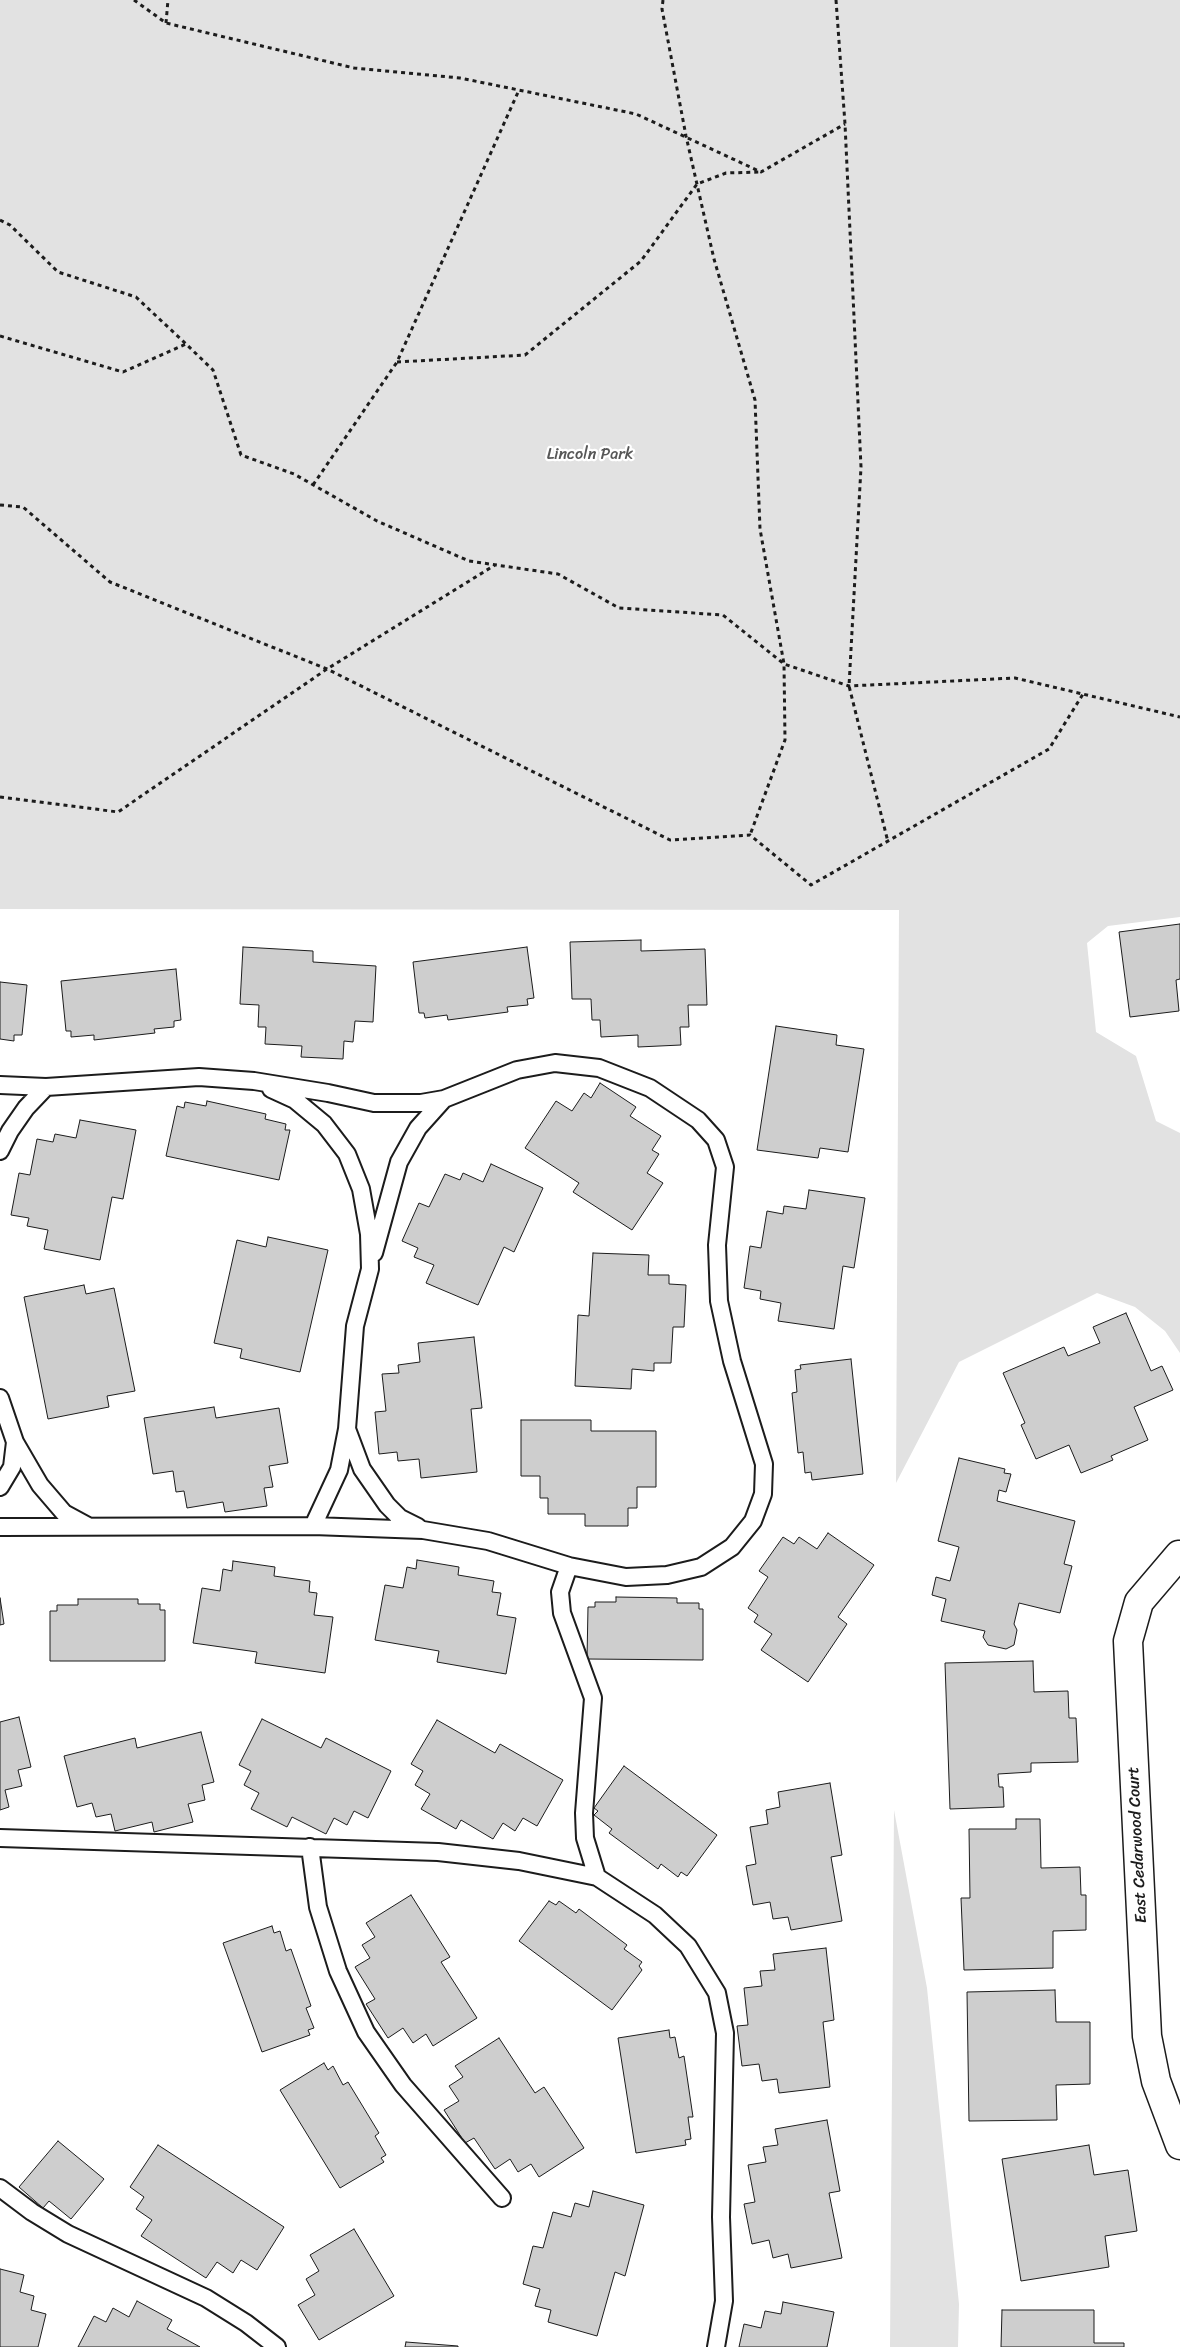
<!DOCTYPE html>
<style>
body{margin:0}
canvas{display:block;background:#fff}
</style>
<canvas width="1180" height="2347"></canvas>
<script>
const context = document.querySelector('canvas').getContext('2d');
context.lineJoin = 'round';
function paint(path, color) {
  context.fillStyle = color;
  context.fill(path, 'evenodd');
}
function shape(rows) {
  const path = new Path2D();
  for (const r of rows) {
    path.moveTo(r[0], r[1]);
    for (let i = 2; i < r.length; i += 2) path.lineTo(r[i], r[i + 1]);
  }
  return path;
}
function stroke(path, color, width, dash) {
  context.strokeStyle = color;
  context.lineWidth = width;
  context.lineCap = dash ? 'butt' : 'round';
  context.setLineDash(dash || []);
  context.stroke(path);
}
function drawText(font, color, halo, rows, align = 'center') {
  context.font = font + ' Sriracha,sans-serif';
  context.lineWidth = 4.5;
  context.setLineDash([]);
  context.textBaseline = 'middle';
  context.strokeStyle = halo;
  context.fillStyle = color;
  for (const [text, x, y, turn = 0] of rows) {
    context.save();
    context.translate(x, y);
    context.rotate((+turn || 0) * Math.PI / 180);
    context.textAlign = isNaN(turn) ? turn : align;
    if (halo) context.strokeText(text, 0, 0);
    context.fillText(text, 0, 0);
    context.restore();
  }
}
const green = shape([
 [0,0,1180,0,1180,917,1108,926,1087,943,1096,1032,1136,1056,1156,1121,1180,1133,1180,1353,1165,1331,1135,1307,1097,1293,959,1362,896,1483,899,910,0,909],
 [894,1810,927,1988,959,2304,958,2347,890,2347]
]);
const building = shape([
 [1180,924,1180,979,1176,980,1179,1011,1130,1017,1119,932,1180,924],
 [641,940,641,951,705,949,707,1005,688,1005,689,1027,680,1027,681,1045,638,1047,638,1035,601,1037,600,1020,592,1020,591,999,572,999,570,942,641,940],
 [243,947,313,951,313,962,376,966,373,1022,355,1021,353,1042,344,1041,343,1059,301,1057,302,1046,265,1044,266,1027,258,1027,259,1005,240,1004,243,947],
 [527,947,534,998,527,999,528,1005,507,1007,508,1012,448,1020,447,1015,425,1018,424,1013,419,1013,413,962,527,947],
 [176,969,181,1020,174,1021,174,1027,154,1029,155,1033,94,1040,94,1035,71,1037,71,1031,66,1031,61,981,176,969],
 [0,982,27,985,22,1035,14,1035,14,1041,0,1039,0,982],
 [776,1026,837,1035,836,1045,864,1049,848,1152,820,1148,818,1158,757,1150,776,1026],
 [600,1083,636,1107,630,1116,661,1136,652,1150,659,1154,647,1173,663,1183,632,1230,573,1192,579,1183,525,1148,556,1101,572,1111,584,1093,591,1098,600,1083],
 [207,1101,266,1114,265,1119,286,1124,285,1130,290,1130,279,1180,166,1156,177,1106,184,1108,185,1102,206,1106,207,1101],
 [80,1120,136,1130,123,1199,112,1197,100,1260,44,1249,48,1230,27,1226,29,1218,11,1215,19,1173,30,1175,37,1139,53,1142,55,1134,76,1138,80,1120],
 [491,1164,543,1188,514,1252,504,1247,478,1305,426,1283,434,1265,414,1257,418,1248,402,1241,419,1203,429,1207,445,1174,460,1180,463,1173,483,1182,491,1164],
 [809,1190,865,1198,854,1268,843,1266,834,1329,778,1321,781,1303,760,1299,761,1291,744,1288,750,1246,761,1248,767,1211,783,1214,784,1206,806,1209,809,1190],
 [268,1237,328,1250,300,1372,240,1358,242,1349,214,1343,237,1240,266,1247,268,1237],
 [593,1253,649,1255,648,1275,669,1275,669,1284,686,1285,684,1327,673,1327,671,1363,654,1363,654,1371,632,1369,631,1389,575,1386,578,1315,589,1316,593,1253],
 [84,1285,86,1294,114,1288,135,1391,107,1396,109,1407,48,1419,24,1297,84,1285],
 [1126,1313,1151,1371,1162,1366,1173,1390,1134,1407,1148,1440,1111,1456,1113,1460,1081,1473,1069,1445,1036,1459,1021,1425,1025,1423,1003,1373,1064,1347,1068,1356,1100,1343,1093,1327,1126,1313],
 [474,1337,482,1408,471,1409,477,1472,421,1478,419,1459,398,1461,397,1452,379,1454,375,1412,386,1411,382,1374,399,1373,398,1365,420,1362,418,1343,474,1337],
 [851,1359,863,1474,812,1480,811,1472,805,1473,803,1452,798,1453,792,1393,797,1392,795,1370,801,1369,800,1365,851,1359],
 [214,1407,216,1418,279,1408,288,1463,269,1466,273,1487,264,1488,267,1506,225,1512,223,1502,187,1508,184,1491,176,1492,173,1471,153,1474,144,1418,214,1407],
 [521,1420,591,1420,591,1431,656,1431,656,1487,637,1487,637,1508,628,1508,628,1526,585,1526,585,1514,548,1514,548,1498,540,1498,540,1476,521,1476,521,1420],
 [959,1458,1005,1469,1004,1473,1011,1474,1006,1492,999,1490,997,1501,1075,1521,1064,1564,1072,1566,1060,1613,1019,1603,1014,1624,1017,1630,1014,1645,1006,1649,988,1645,983,1637,985,1631,941,1621,946,1599,932,1595,936,1577,950,1581,959,1547,938,1541,959,1458],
 [828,1533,874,1565,838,1617,847,1624,808,1682,761,1650,772,1634,754,1622,758,1615,748,1608,768,1577,759,1571,783,1537,794,1544,799,1537,817,1549,828,1533],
 [417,1560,459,1567,458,1575,494,1581,492,1592,501,1593,497,1615,516,1618,506,1674,437,1662,439,1651,375,1640,385,1585,403,1588,407,1567,416,1569,417,1560],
 [233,1561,275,1567,274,1576,310,1581,309,1592,317,1593,314,1615,333,1617,325,1673,255,1663,257,1652,193,1643,202,1588,220,1591,223,1569,232,1571,233,1561],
 [616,1597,677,1598,677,1603,699,1603,699,1609,703,1609,703,1660,587,1659,588,1607,595,1607,595,1602,616,1602,616,1597],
 [0,1598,4,1624,0,1625,0,1598],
 [78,1599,138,1599,138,1604,160,1604,160,1610,165,1610,165,1661,50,1661,50,1611,57,1611,57,1605,78,1605,78,1599],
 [1033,1661,1034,1692,1068,1691,1069,1718,1076,1718,1078,1762,1031,1763,1031,1772,998,1774,999,1787,1003,1787,1004,1807,950,1809,945,1663,1033,1661],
 [19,1717,31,1767,18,1770,22,1786,5,1790,9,1807,0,1810,0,1722,19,1717],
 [262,1719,321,1748,326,1738,391,1771,368,1818,354,1811,347,1825,334,1818,326,1834,292,1817,287,1827,251,1809,259,1793,244,1785,251,1771,239,1765,262,1719],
 [437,1720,495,1753,500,1744,563,1780,537,1826,523,1818,515,1831,503,1823,493,1839,461,1820,456,1829,421,1809,430,1794,415,1785,423,1771,411,1764,437,1720],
 [201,1732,214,1782,202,1785,205,1800,188,1804,193,1822,154,1832,152,1822,115,1831,111,1814,96,1817,92,1803,77,1807,64,1756,135,1738,137,1748,201,1732],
 [624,1766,717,1835,687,1876,681,1872,678,1877,661,1864,658,1869,609,1833,612,1829,594,1815,598,1811,594,1808,624,1766],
 [830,1783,842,1855,831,1857,842,1921,791,1930,788,1917,773,1919,770,1902,753,1905,746,1866,756,1864,750,1827,768,1824,766,1810,780,1807,778,1792,830,1783],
 [1016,1819,1040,1819,1041,1868,1080,1867,1081,1895,1086,1895,1086,1930,1053,1931,1053,1968,964,1970,961,1898,970,1898,969,1829,1016,1829,1016,1819],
 [411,1895,450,1957,441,1962,477,2018,433,2046,426,2034,413,2043,403,2028,388,2038,366,2004,375,1999,355,1967,370,1958,362,1945,375,1937,366,1923,411,1895],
 [549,1901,556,1905,559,1901,576,1913,579,1909,627,1945,624,1949,642,1962,639,1966,642,1970,612,2010,519,1941,549,1901],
 [272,1926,274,1933,280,1931,286,1951,291,1949,311,2006,306,2008,314,2028,308,2030,310,2035,262,2052,223,1943,272,1926],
 [826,1948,834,2020,823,2022,830,2087,779,2093,777,2079,762,2081,759,2064,742,2066,737,2026,748,2025,744,1988,762,1986,760,1971,775,1970,773,1954,826,1948],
 [1055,1990,1056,2022,1090,2022,1090,2084,1056,2085,1057,2120,969,2121,967,1992,1055,1990],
 [669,2030,670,2038,675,2037,679,2058,684,2056,693,2117,688,2117,691,2139,685,2140,686,2145,636,2153,618,2038,669,2030],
 [499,2038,535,2093,544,2087,584,2148,539,2177,531,2164,518,2172,510,2159,495,2169,474,2138,465,2143,444,2110,459,2101,449,2086,463,2077,455,2066,499,2038],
 [324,2063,328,2070,333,2066,343,2085,348,2082,379,2133,375,2136,386,2155,381,2158,384,2162,340,2188,280,2090,324,2063],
 [827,2120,840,2191,829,2193,842,2258,791,2268,788,2254,773,2258,769,2240,752,2244,744,2204,755,2202,748,2165,766,2162,763,2147,778,2145,775,2129,827,2120],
 [58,2141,104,2179,71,2219,49,2201,43,2208,19,2187,58,2141],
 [158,2145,284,2227,257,2270,241,2260,233,2273,217,2262,206,2278,141,2236,152,2220,136,2209,144,2197,130,2187,158,2145],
 [1089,2145,1094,2175,1128,2170,1137,2231,1105,2236,1109,2267,1021,2281,1002,2159,1089,2145],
 [593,2191,644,2205,625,2276,615,2272,597,2336,548,2322,551,2310,535,2306,540,2289,523,2284,533,2246,543,2248,553,2212,571,2217,575,2203,589,2207,593,2191],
 [354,2229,394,2296,319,2340,298,2305,315,2295,306,2279,319,2271,310,2255,354,2229],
 [0,2269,24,2275,20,2292,34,2296,31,2310,46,2314,38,2347,0,2347,0,2269],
 [137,2301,172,2320,167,2329,200,2347,78,2347,94,2316,106,2322,113,2308,129,2317,137,2301],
 [783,2302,834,2312,827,2347,739,2347,744,2324,761,2328,765,2311,781,2314,783,2302],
 [1002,2310,1094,2310,1094,2343,1124,2343,1124,2347,1001,2347,1002,2310],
 [406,2342,458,2346,458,2347,405,2347,406,2342]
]);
const path = shape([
 [134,0,166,23,354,68,460,78,636,114,761,172,845,124],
 [663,0,662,9,686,136,714,259,755,400,760,529,784,664,785,740,750,835],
 [836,0,845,124,861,467,849,686,888,842],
 [166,23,168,0],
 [0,220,10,225,58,272,136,297,186,344,213,370,241,455,294,474,377,521,469,561,558,574,619,608,723,615,784,664,849,686,1015,678,1180,717],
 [0,336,123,372,186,344],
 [397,362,525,355,641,261,697,184,726,173,759,172],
 [313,485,397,362,519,90],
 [0,505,23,507,110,582,327,669,670,840,750,835,811,885,1049,749,1083,694],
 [0,797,118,812,327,669,495,565]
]);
const lane = shape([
 [0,1085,46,1087,199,1077,254,1081,328,1093,374,1103,421,1103,444,1099,517,1070,555,1063,599,1068,650,1088,698,1120,716,1140,725,1167,717,1245,719,1301,732,1361,764,1464,763,1494,753,1521,732,1547,701,1567,667,1575,626,1577,569,1566,488,1541,423,1530,313,1526,0,1527],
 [271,1089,295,1100,324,1124,347,1154,361,1189,369,1234,370,1269,355,1326,347,1429,339,1470,313,1526],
 [0,1151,10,1131,26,1108,46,1087],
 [374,1253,399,1162,418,1128,444,1099],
 [0,1398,15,1442,40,1485,64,1513,88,1526],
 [347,1429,362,1469,387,1505,400,1518,418,1527],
 [0,1487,12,1467,15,1442],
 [569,1566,560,1592,562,1613,593,1698,584,1813,585,1838,597,1877],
 [0,1838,438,1852,519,1861,597,1877,655,1915,688,1946,717,1993,725,2033,721,2217,724,2301,716,2347],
 [310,1847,318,1907,338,1971,366,2032,403,2085,502,2198],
 [0,2188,32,2212,68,2234,206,2298,246,2323,277,2347]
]);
const street = shape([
 [1179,1555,1139,1602,1128,1641,1147,2036,1156,2081,1180,2145]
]);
const parkNames = [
 ["Lincoln Park",590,455]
];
const streetNames = [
 ["East Cedarwood Court",1138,1845,-93]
];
paint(green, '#e2e2e2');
paint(building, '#cecece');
stroke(building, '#1c1c1c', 1);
stroke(lane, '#1c1c1c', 20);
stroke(street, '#1c1c1c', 31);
stroke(path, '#1c1c1c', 3, [4, 4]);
stroke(lane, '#fff', 16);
stroke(street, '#fff', 28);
drawText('16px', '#575757', '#fff', parkNames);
drawText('16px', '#1c1c1c', '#fff', streetNames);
</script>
